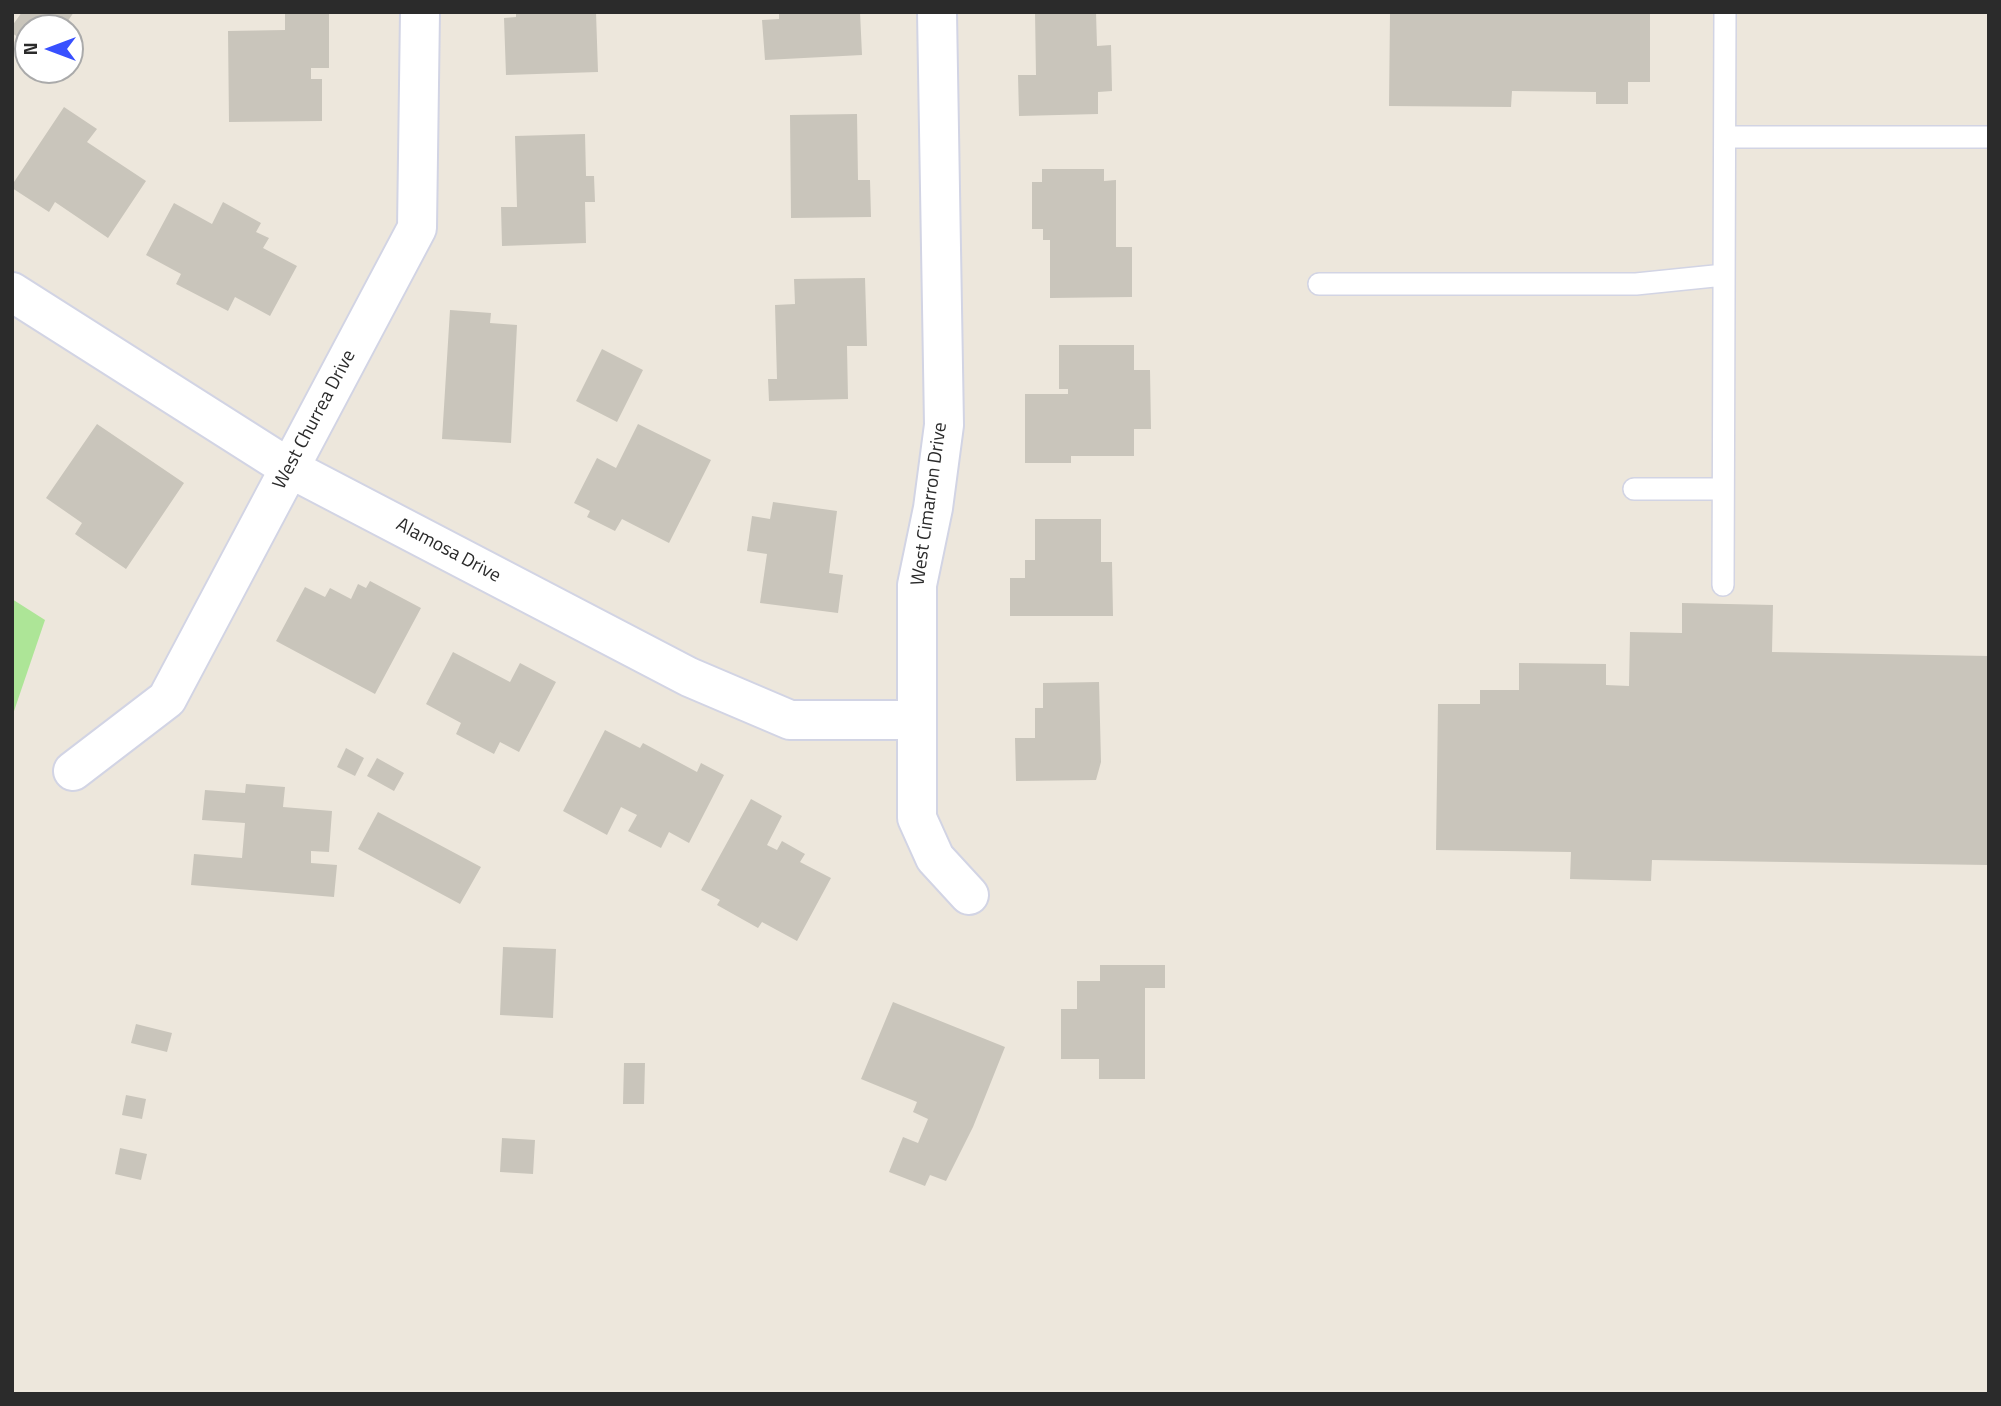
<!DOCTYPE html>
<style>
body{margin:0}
#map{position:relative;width:2001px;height:1406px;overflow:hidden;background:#ede7dc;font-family:"Titillium Web",sans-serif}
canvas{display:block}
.frame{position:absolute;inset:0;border:14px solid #2b2b2b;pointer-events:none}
.north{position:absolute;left:14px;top:14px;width:70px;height:70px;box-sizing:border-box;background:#fff;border:2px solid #aaa;border-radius:50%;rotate:270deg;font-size:19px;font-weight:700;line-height:28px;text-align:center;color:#2b2b2b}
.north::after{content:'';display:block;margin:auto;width:24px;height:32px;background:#3850ff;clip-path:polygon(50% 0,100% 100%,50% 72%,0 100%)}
</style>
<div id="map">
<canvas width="2001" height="1406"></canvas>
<div class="frame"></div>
<div class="north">N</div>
</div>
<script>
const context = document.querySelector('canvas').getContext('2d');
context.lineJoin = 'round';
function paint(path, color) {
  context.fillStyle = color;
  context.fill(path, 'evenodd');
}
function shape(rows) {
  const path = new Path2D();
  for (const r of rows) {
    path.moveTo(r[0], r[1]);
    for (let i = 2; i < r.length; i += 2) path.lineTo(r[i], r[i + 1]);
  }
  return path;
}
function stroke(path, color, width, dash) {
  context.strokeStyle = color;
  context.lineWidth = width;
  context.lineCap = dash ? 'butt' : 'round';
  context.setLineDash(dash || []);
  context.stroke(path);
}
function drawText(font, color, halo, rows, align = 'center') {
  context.font = font + ' "Titillium Web",sans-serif';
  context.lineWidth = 6;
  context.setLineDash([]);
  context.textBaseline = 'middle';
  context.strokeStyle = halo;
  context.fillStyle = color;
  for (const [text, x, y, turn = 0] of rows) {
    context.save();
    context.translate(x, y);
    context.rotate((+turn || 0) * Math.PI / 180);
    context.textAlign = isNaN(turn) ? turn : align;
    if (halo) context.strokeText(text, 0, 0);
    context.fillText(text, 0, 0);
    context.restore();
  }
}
const green = shape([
 [12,599,45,620,12,717]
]);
const building = shape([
 [22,12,74,12,63,28,28,28,28,44,12,33,12,26],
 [285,12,329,12,329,68,311,68,311,79,322,79,322,121,229,122,228,31,285,30],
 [516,12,596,12,598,72,506,75,504,18,516,17],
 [779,12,860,12,862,55,765,60,762,20,779,19],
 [1035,12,1096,12,1097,46,1111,45,1112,91,1098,92,1098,114,1019,116,1018,75,1036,75],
 [1390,12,1650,12,1650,82,1628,82,1628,104,1596,104,1596,92,1512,91,1511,107,1389,106],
 [64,107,97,129,87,142,146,181,108,238,55,202,49,212,12,188,12,185],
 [857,114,858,180,870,180,871,217,791,218,790,115],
 [585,134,586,176,594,176,595,202,585,202,586,243,502,246,501,207,517,207,515,136],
 [1042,169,1104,169,1104,181,1116,180,1116,247,1132,247,1132,297,1050,298,1050,240,1043,240,1043,229,1032,229,1032,182,1042,182],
 [223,202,261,223,256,232,269,238,263,248,297,266,270,316,235,297,228,311,176,284,181,274,146,255,174,203,212,224],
 [865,278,867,346,847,346,848,399,769,401,768,379,777,379,775,305,795,304,794,279],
 [450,310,491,313,490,323,517,325,511,443,442,439],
 [1059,345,1134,345,1134,370,1150,370,1151,429,1134,429,1134,456,1071,456,1071,463,1025,463,1025,394,1068,394,1068,389,1059,389],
 [602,349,643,370,617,422,576,401],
 [97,424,184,483,126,569,75,534,82,523,46,498],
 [638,424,711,460,669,543,622,519,615,531,587,517,590,511,574,503,597,458,616,468],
 [773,502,837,511,829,573,843,575,838,613,760,603,767,554,747,551,752,516,770,519],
 [1035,519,1101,519,1101,562,1112,562,1113,616,1010,616,1010,578,1025,578,1025,560,1035,560],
 [370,581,421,608,375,694,276,641,305,587,325,597,330,588,351,599,358,584,366,588],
 [1682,603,1773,605,1772,652,1989,656,1989,865,1652,860,1651,881,1570,879,1571,852,1436,850,1438,704,1480,704,1480,690,1519,690,1519,663,1606,664,1606,685,1629,686,1630,632,1682,633],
 [453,652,510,682,520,663,556,682,519,752,500,742,494,754,456,734,461,723,426,704],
 [1099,682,1101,762,1096,780,1016,781,1015,738,1035,738,1035,708,1043,708,1043,683],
 [605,730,640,748,643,743,697,772,701,763,724,775,689,843,669,832,661,848,628,831,637,815,621,807,607,835,563,811],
 [346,748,364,758,355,776,337,767],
 [377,758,404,773,394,791,367,776],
 [246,784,285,787,283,807,332,811,329,852,311,851,311,863,337,865,334,897,191,885,194,854,242,858,245,823,202,820,205,790,245,793],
 [751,799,782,816,767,845,777,850,782,841,805,854,800,862,831,878,797,941,762,922,758,928,717,905,720,900,701,890],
 [378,812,481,867,460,904,358,849],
 [503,947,556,949,553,1018,500,1015],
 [1100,965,1165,965,1165,988,1145,988,1145,1079,1099,1079,1099,1059,1061,1059,1061,1009,1077,1009,1077,981,1100,981],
 [893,1002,1005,1047,973,1127,946,1181,930,1175,925,1186,889,1172,903,1137,918,1143,928,1119,913,1112,917,1102,861,1079],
 [136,1024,172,1033,167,1052,131,1043],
 [624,1063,645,1063,644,1104,623,1104],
 [126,1095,146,1099,142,1119,122,1115],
 [502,1138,535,1140,533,1174,500,1172],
 [120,1148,147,1154,141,1180,115,1174]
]);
const service = shape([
 [1725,137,1989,137],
 [1319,284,1636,284,1724,275],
 [1634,489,1723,489],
 [1723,585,1725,12]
]);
const minor = shape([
 [937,12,944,425,933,508,917,585,917,818,935,858,969,895],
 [12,292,289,468,689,677,790,720,916,720],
 [73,771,167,699,417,228,420,12]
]);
const streetNames = [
 ["West Churrea Drive",315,420,-62],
 ["West Cimarron Drive",930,504,-82],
 ["Alamosa Drive",448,551,28]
];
paint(green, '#ade597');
paint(building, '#c9c5bb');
stroke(service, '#d2d4e4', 24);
stroke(minor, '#d2d4e4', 42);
stroke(service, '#fff', 21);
stroke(minor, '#fff', 38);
drawText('19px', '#2b2b2b', '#fff', streetNames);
</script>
